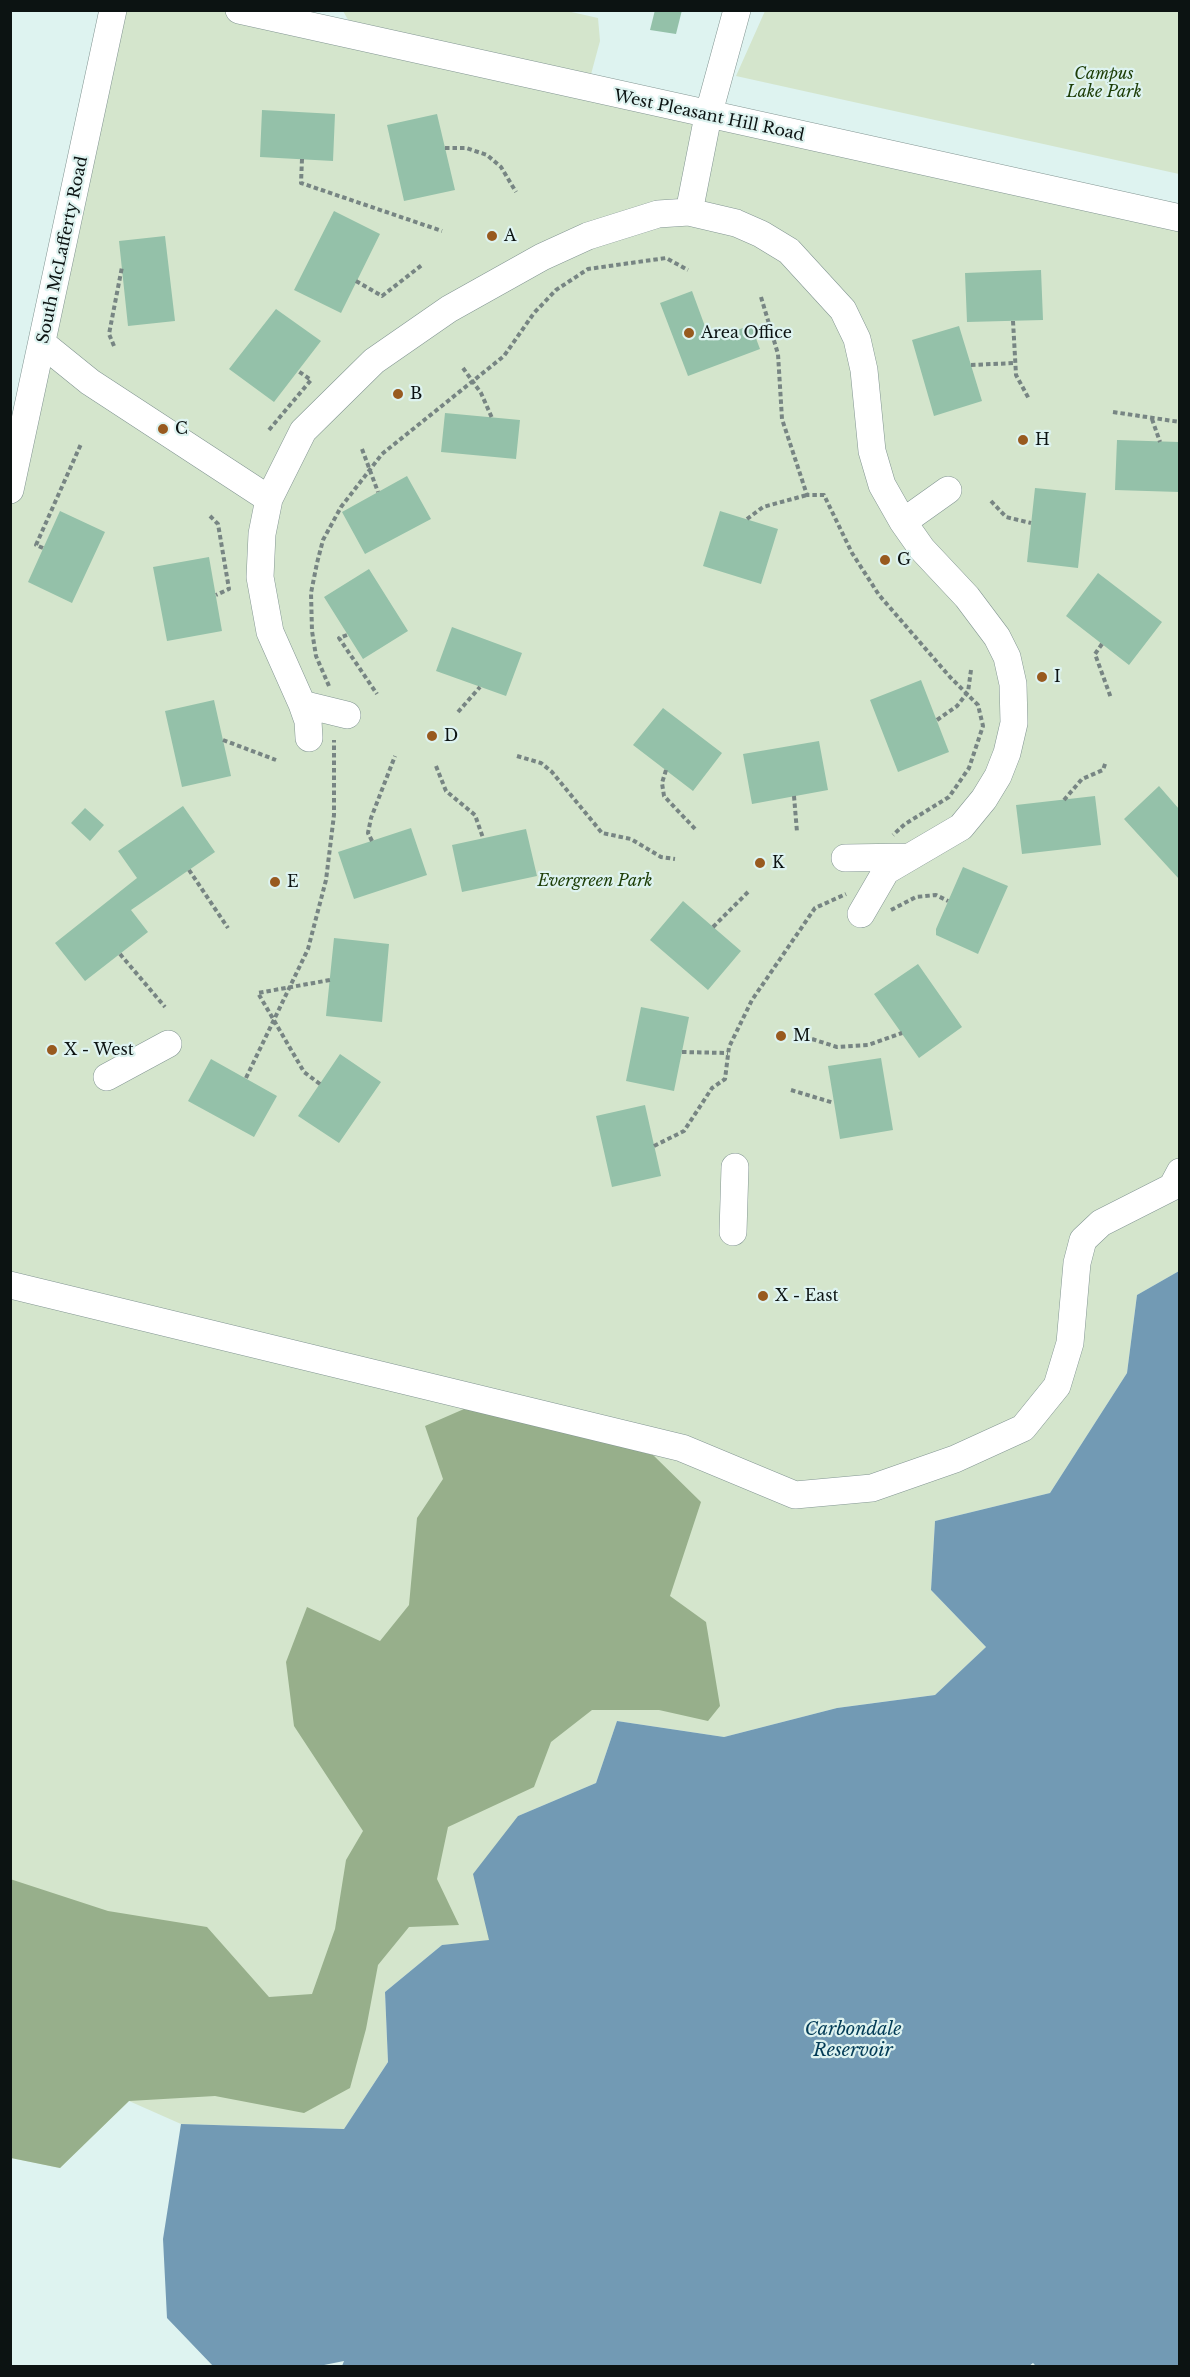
<!DOCTYPE html>
<style>
body{margin:0}
#map{position:relative;width:1190px;height:2377px;overflow:hidden;background:#def3f0;font-family:"Libre Baskerville",serif}
canvas{display:block}
.frame{position:absolute;inset:0;border:12px solid #0c1312;pointer-events:none}
</style>
<div id="map">
<canvas width="1190" height="2377"></canvas>
<div class="frame"></div>
</div>
<script>
const context = document.querySelector('canvas').getContext('2d');
context.lineJoin = 'round';
function paint(path, color) {
  context.fillStyle = color;
  context.fill(path, 'evenodd');
}
function shape(rows) {
  const path = new Path2D();
  for (const r of rows) {
    path.moveTo(r[0], r[1]);
    for (let i = 2; i < r.length; i += 2) path.lineTo(r[i], r[i + 1]);
  }
  return path;
}
function stroke(path, color, width, dash) {
  context.strokeStyle = color;
  context.lineWidth = width;
  context.lineCap = dash ? 'butt' : 'round';
  context.setLineDash(dash || []);
  context.stroke(path);
}
function drawText(font, color, halo, rows, align = 'center') {
  context.font = font + ' "Libre Baskerville",serif';
  context.lineWidth = 4.5;
  context.setLineDash([]);
  context.textBaseline = 'middle';
  context.strokeStyle = halo;
  context.fillStyle = color;
  for (const [text, x, y, turn = 0] of rows) {
    context.save();
    context.translate(x, y);
    context.rotate((+turn || 0) * Math.PI / 180);
    context.textAlign = isNaN(turn) ? turn : align;
    if (halo) context.strokeText(text, 0, 0);
    context.fillText(text, 0, 0);
    context.restore();
  }
}
const green = shape([
 [113,11,239,11,1179,224,1179,1271,1137,1295,1127,1373,1050,1493,935,1521,931,1590,986,1647,935,1695,837,1708,724,1737,617,1721,596,1783,518,1816,489,1941,442,1945,385,1992,388,2062,344,2129,181,2124,129,2101,60,2168,11,2158,10,490],
 [343,11,567,11,598,18,600,41,590,78,351,25],
 [765,11,1179,11,1179,174,736,76]
]);
const forest = shape([
 [464,1409,536,1424,653,1455,701,1502,670,1596,706,1622,720,1706,708,1721,659,1710,592,1710,551,1742,534,1787,448,1827,437,1879,459,1925,409,1927,378,1965,366,2029,350,2088,304,2113,215,2096,129,2101,60,2168,11,2158,10,1879,108,1911,207,1927,269,1997,312,1994,335,1929,346,1860,363,1831,294,1726,286,1662,307,1607,380,1641,409,1605,417,1518,443,1479,425,1426]
]);
const water = shape([
 [1179,1271,1179,2366,1036,2366,1033,2363,1029,2366,342,2366,344,2361,319,2366,213,2366,167,2318,163,2239,181,2124,344,2129,388,2062,385,1992,442,1945,489,1940,473,1874,518,1816,596,1783,617,1721,724,1737,837,1708,935,1695,986,1647,931,1590,935,1521,1050,1493,1127,1373,1137,1295]
]);
const building = shape([
 [655,10,682,10,676,34,650,30],
 [262,110,335,114,333,161,260,157],
 [437,114,455,190,404,201,387,125],
 [334,211,380,234,341,313,294,290],
 [165,236,175,321,128,326,119,241],
 [1041,270,1043,320,967,322,965,273],
 [692,291,710,340,751,325,760,349,688,376,660,303],
 [276,309,321,341,274,402,229,369],
 [959,326,982,401,934,416,912,340],
 [445,413,520,420,516,459,441,452],
 [1117,440,1179,442,1179,492,1115,490],
 [407,476,431,519,365,554,342,512],
 [1035,488,1086,493,1078,568,1027,562],
 [60,511,105,532,72,603,28,582],
 [720,511,778,529,761,584,703,566],
 [209,557,222,631,167,641,153,567],
 [369,569,408,631,363,659,324,597],
 [1098,573,1162,622,1129,665,1066,616],
 [452,627,522,653,506,696,436,671],
 [921,680,949,752,898,772,870,700],
 [214,700,231,776,182,787,165,711],
 [663,708,722,753,693,791,633,745],
 [819,741,828,790,752,804,743,754],
 [1159,786,1179,809,1179,879,1124,819],
 [1095,796,1101,845,1022,854,1016,805],
 [183,806,215,852,131,910,148,932,85,981,55,943,137,878,118,851],
 [85,808,104,825,90,841,71,823],
 [411,828,427,875,354,899,338,852],
 [526,829,537,876,462,892,452,845],
 [963,867,1008,886,978,954,936,935,936,929],
 [683,901,741,951,708,990,650,940],
 [334,938,389,944,382,1022,326,1016],
 [918,964,962,1027,919,1058,874,994],
 [641,1007,689,1017,674,1091,626,1081],
 [340,1054,381,1082,339,1143,298,1116],
 [881,1058,893,1130,840,1139,828,1066],
 [211,1059,277,1096,254,1137,188,1101],
 [645,1105,661,1176,612,1187,596,1116]
]);
const path = shape([
 [445,148,466,148,487,155,501,167,516,192],
 [302,159,301,183,442,231],
 [356,281,382,296,422,265],
 [761,297,778,354,782,419,807,495,824,495,852,553,879,595,950,677,978,705,983,726,969,768,949,797,905,824,893,835],
 [1013,321,1016,375,1029,399],
 [114,346,109,334,122,267],
 [971,365,1015,363],
 [463,368,481,393,492,418],
 [1113,412,1180,422],
 [1152,419,1160,442],
 [269,430,311,380,298,371],
 [362,449,378,492],
 [991,501,1006,517,1031,523],
 [210,516,218,524,229,589,216,595],
 [747,519,763,507,807,495],
 [43,548,36,545,81,444],
 [347,635,339,638,377,694],
 [1102,644,1095,654,1111,698],
 [329,686,316,656,312,631,311,593,317,563,323,540,341,507,382,454,504,356,534,313,556,290,588,269,666,258,688,270],
 [458,712,480,687],
 [937,720,957,706,968,692,971,670],
 [223,740,276,760],
 [517,756,541,763,552,772,602,833,631,839,661,857,675,859],
 [436,766,446,791,475,815,483,838],
 [666,770,662,783,664,796,696,830],
 [794,796,797,832],
 [1064,800,1082,779,1103,770,1106,761],
 [372,841,368,833,371,818,395,756],
 [189,870,228,928],
 [891,910,916,897,936,895,948,901],
 [713,927,750,890],
 [120,954,165,1007],
 [812,1039,837,1047,868,1045,902,1033],
 [682,1052,728,1053],
 [246,1078,308,949,326,880,334,815,334,740],
 [320,1084,304,1072,258,993,330,980],
 [791,1090,834,1103],
 [654,1146,684,1131,712,1088,725,1079,729,1047,752,1000,815,908,846,894]
]);
const minor = shape([
 [239,10,1180,218],
 [689,212,708,116,737,10],
 [43,344,90,382,269,499],
 [10,490,113,10],
 [903,522,948,490],
 [302,704,347,715],
 [309,738,308,721,302,704,270,632,260,577,262,534,269,499,303,431,374,361,449,309,542,257,588,236,658,214,689,212,736,223,761,234,789,251,843,310,857,339,864,370,872,451,882,485,903,522,922,549,967,597,997,637,1007,657,1013,684,1014,723,1007,753,998,776,984,799,961,827,886,871,861,914],
 [845,858,909,857],
 [107,1077,168,1044],
 [733,1232,735,1167],
 [10,1285,682,1448,795,1495,872,1488,955,1459,1023,1428,1057,1386,1070,1343,1077,1263,1083,1240,1101,1223,1172,1187,1180,1172]
]);
const markers = [
 [492,236,6,"#985a1f"],
 [689,333,6,"#985a1f"],
 [398,394,6,"#985a1f"],
 [163,429,6,"#985a1f"],
 [1023,440,6,"#985a1f"],
 [885,560,6,"#985a1f"],
 [1042,677,6,"#985a1f"],
 [432,736,6,"#985a1f"],
 [760,863,6,"#985a1f"],
 [275,882,6,"#985a1f"],
 [781,1036,6,"#985a1f"],
 [52,1050,6,"#985a1f"],
 [763,1296,6,"#985a1f"]
];
const parkNames = [
 ["Campus",1104,74],
 ["Lake Park",1104,92],
 ["Evergreen Park",595,881]
];
const streetNames = [
 ["West Pleasant Hill Road",709,116,12],
 ["South McLafferty Road",63,250,-78]
];
const poiNames = [
 ["A",504,236],
 ["Area Office",701,333],
 ["B",410,394],
 ["C",175,429],
 ["H",1035,440],
 ["G",897,560],
 ["I",1054,677],
 ["D",444,736],
 ["K",772,863],
 ["E",287,882],
 ["M",793,1036],
 ["X - West",64,1050],
 ["X - East",775,1296]
];
const waterNames = [
 ["Carbondale",853,2030],
 ["Reservoir",853,2051]
];
paint(green, '#d4e5cc');
paint(forest, '#97af8b');
paint(water, '#729ab4');
paint(building, '#94c1a9');
stroke(minor, '#839693', 28);
stroke(path, '#778583', 4, [4.5, 3]);
stroke(minor, '#fff', 27);
for (const [x, y, r, color] of markers) {
  const dot = new Path2D();
  dot.arc(x, y, r, 0, 2 * Math.PI);
  context.fillStyle = color;
  context.fill(dot);
  stroke(dot, '#def3f0', 2);
}
drawText('italic 16px', '#1c3d06', '#def3f0', parkNames);
drawText('16px', '#0c1312', '#def3f0', streetNames);
drawText('16px', '#0c1312', '#def3f0', poiNames, 'left');
drawText('italic 18px', '#033b56', '#def3f0', waterNames);
</script>
